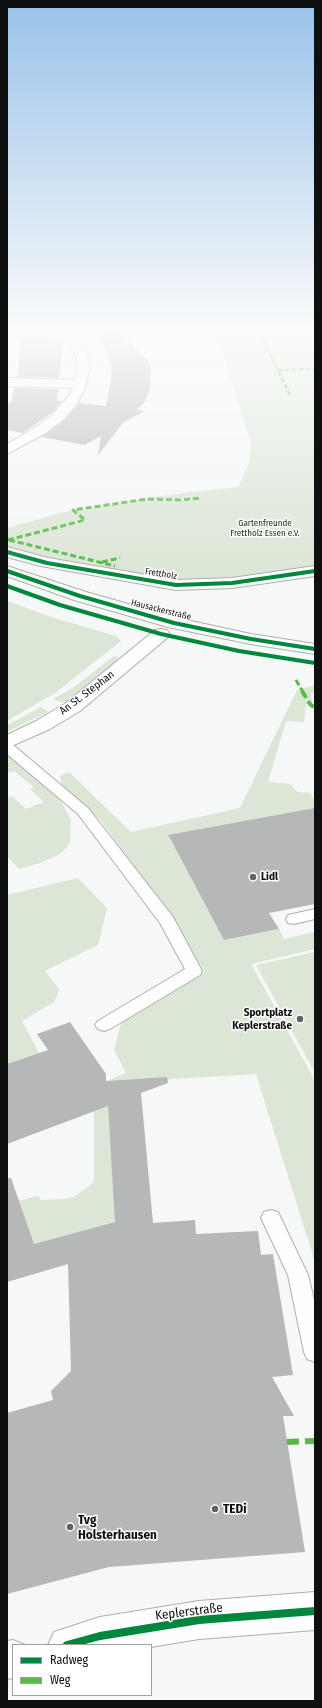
<!DOCTYPE html>
<meta charset="utf-8">
<style>
body{margin:0}
#map{position:relative;width:322px;height:1708px;overflow:hidden;background:#f6f7f7;font-family:"Fira Sans Condensed",sans-serif}
canvas{display:block}
.frame{position:absolute;inset:0;border:8px solid #0f1010;pointer-events:none}
.legend{position:absolute;left:12px;top:1644px;width:140px;height:52px;box-sizing:border-box;background:#fff;border:1px solid #9f9f9f;margin:0;padding:5px 7px;list-style:none;font-size:12px;color:#0f1010}
.legend li{display:flex;align-items:center;gap:8px;height:20px}
.legend b{width:20px;border:1px solid #9f9f9f}
</style>
<div id="map">
<canvas width="322" height="1708"></canvas>
<div class="frame"></div>
<ul class="legend">
<li><b style="height:5px;background:#00873e"></b>Radweg</li>
<li><b style="height:5px;background:#58b947"></b>Weg</li>
</ul>
</div>
<script>
const context = document.querySelector('canvas').getContext('2d');
context.lineJoin = 'round';
function paint(path, color) {
  context.fillStyle = color;
  context.fill(path, 'evenodd');
}
function shape(rows) {
  const path = new Path2D();
  for (const r of rows) {
    path.moveTo(r[0], r[1]);
    for (let i = 2; i < r.length; i += 2) path.lineTo(r[i], r[i + 1]);
  }
  return path;
}
function stroke(path, color, width, dash) {
  context.strokeStyle = color;
  context.lineWidth = width;
  context.lineCap = dash ? 'butt' : 'round';
  context.setLineDash(dash || []);
  context.stroke(path);
}
function drawText(font, color, halo, rows, align = 'center') {
  context.font = font + ' "Fira Sans Condensed",sans-serif';
  context.lineWidth = 3;
  context.setLineDash([]);
  context.textBaseline = 'middle';
  context.strokeStyle = halo;
  context.fillStyle = color;
  for (const [text, x, y, turn = 0] of rows) {
    context.save();
    context.translate(x, y);
    context.rotate((+turn || 0) * Math.PI / 180);
    context.textAlign = isNaN(turn) ? turn : align;
    if (halo) context.strokeText(text, 0, 0);
    context.fillText(text, 0, 0);
    context.restore();
  }
}
const green = shape([
 [203,331,315,331,315,569,263,578,178,583,7,550,7,528,64,512,166,495,238,487,249,463,251,443,222,350,216,336,205,335],
 [7,601,51,617,116,636,121,641,55,693,7,721],
 [114,656,119,657,111,667,67,701,60,702,53,699,74,687],
 [315,685,315,693,311,693,312,704,306,704,304,722,286,721,268,782,291,784,293,788,298,792,310,793,315,801,315,808,168,836,224,940,279,929,284,939,315,932,315,949,251,964,315,1081,315,1262,256,1074,140,1081,140,1079,107,1081,126,1073,114,1050,121,1023,205,972,161,904,102,822,66,791,61,783,60,776,69,772,131,832,240,808,297,690],
 [41,707,48,712,7,732,7,725],
 [11,754,46,784,60,799,71,820,70,843,60,854,40,863,19,869,7,856,7,798,12,796,26,809,44,802,30,789,34,787,14,771,7,773,7,756],
 [78,878,107,908,98,945,45,971,59,989,58,994,54,1002,22,1021,39,1053,7,1064,7,895],
 [315,952,315,1073,256,965],
 [108,1106,116,1222,34,1244,19,1201,38,1196,41,1200,63,1199,74,1197,89,1186,94,1181,94,1111]
]);
const building = shape([
 [96,331,118,331,151,364,150,390,143,404,136,410,144,411,123,423,98,455,101,436,85,445,42,437,66,419,79,403,106,406,112,372,109,357],
 [42,333,49,339,62,338,64,341,59,378,17,377,22,336],
 [15,388,58,389,57,401,62,401,54,411,23,433,7,430,7,403,11,403],
 [315,808,315,904,269,913,279,929,224,940,168,835],
 [70,1022,106,1074,106,1081,167,1077,168,1083,141,1093,153,1223,195,1220,196,1234,258,1231,261,1255,273,1254,293,1375,272,1377,294,1416,283,1416,305,1552,109,1567,7,1594,7,1413,53,1400,51,1391,71,1371,68,1264,7,1282,7,1178,11,1178,34,1244,115,1222,108,1106,7,1144,7,1064,48,1050,37,1034]
]);
const lane = shape([
 [7,743,12,744,88,808,173,917,202,971,200,975,110,1029,104,1031,98,1029,95,1025,98,1021,185,969,160,923,78,814,7,754,7,743],
 [315,909,315,919,294,924,288,923,286,919,288,915,315,909],
 [271,1210,278,1212,308,1275,315,1304,315,1362,307,1359,304,1352,288,1275,261,1218,264,1212,271,1210]
]);
const street = shape([
 [58,331,70,331,78,340,87,353,90,369,85,388,77,404,65,418,46,433,7,454,7,444,36,427,55,412,66,399,73,388,7,386,7,378,75,380,78,369,75,353,58,331],
 [7,547,48,558,176,580,232,578,315,566,315,576,232,588,176,590,41,566,7,557,7,547],
 [161,629,167,630,170,634,167,638,80,711,50,729,7,748,7,735,36,721,66,703,155,630,161,629],
 [315,1592,315,1630,199,1639,151,1647,151,1645,48,1645,54,1632,100,1617,199,1601,315,1592],
 [13,1640,25,1645,13,1645,13,1678,7,1679,7,1641,13,1640]
]);
const secondary = shape([
 [7,566,86,592,177,618,251,634,315,644,315,654,251,644,168,627,74,600,7,576,7,566]
]);
const quietFar3 = shape([
 [260,334,290,395],
 [278,370,315,369]
]);
const quietFar2 = shape([
 [8,540,85,520,73,510,147,499,180,500,201,498],
 [9,540,115,566],
 [102,562,120,558],
 [296,680,303,692]
]);
const quietFar1 = shape([
 [302,691,310,704,315,708]
]);
const quiet = shape([
 [287,1442,315,1441]
]);
const cyclewayFar1 = shape([
 [7,552,47,563,176,585,232,583,315,571],
 [7,571,80,596,174,623,251,639,315,649],
 [7,586,60,605,161,634,239,651,315,663]
]);
const cycleway = shape([
 [67,1645,100,1636,199,1620,315,1611]
]);
const markers = [
 [253,877,4,"#606161"],
 [300,1019,4,"#606161"],
 [215,1509,4,"#606161"],
 [70,1527,4,"#606161"]
];
const farParknames = [
 ["Gartenfreunde",265,523],
 ["Frettholz Essen e.V.",265,533]
];
const farStreetnames = [
 ["Frettholz",161,574,9],
 ["Hausackerstraße",161,610,14]
];
const streetNames = [
 ["An St. Stephan",87,693,-37]
];
const poiNames = [
 ["Lidl",261,877],
 ["Sportplatz",292,1013,"right"],
 ["Keplerstraße",292,1026,"right"]
];
const nearPoinames = [
 ["TEDi",223,1509],
 ["Tvg",78,1520],
 ["Holsterhausen",78,1535]
];
const nearStreetnames = [
 ["Keplerstraße",189,1612,-7]
];
paint(green, '#dbe6d6');
paint(building, '#b6b7b7');
stroke(lane, '#aeaeae', 2);
stroke(street, '#aeaeae', 2);
stroke(secondary, '#aeaeae', 2);
paint(lane, '#fefefe');
paint(street, '#fefefe');
paint(secondary, '#fefefe');
stroke(quietFar3, '#58b947', 2.5, [4.5, 2.5]);
stroke(quietFar2, '#58b947', 3, [6, 3]);
stroke(quietFar1, '#58b947', 4, [8, 4]);
stroke(quiet, '#58b947', 6, [12, 6]);
stroke(cyclewayFar1, '#00873e', 4);
stroke(cycleway, '#00873e', 8);
const sky = context.createLinearGradient(0, 0, 0, 570);
sky.addColorStop(0, '#99c2e9');
sky.addColorStop(0.58, '#fbfbfb');
sky.addColorStop(1, '#fbfbfb00');
context.fillStyle = sky;
context.fillRect(0, 0, 322, 570);
for (const [x, y, r, color] of markers) {
  const dot = new Path2D();
  dot.arc(x, y, r, 0, 2 * Math.PI);
  context.fillStyle = color;
  context.fill(dot);
  stroke(dot, '#fff', 1.5);
}
drawText('9px', '#183404', '#fff', farParknames);
drawText('9px', '#0f1010', '#fff', farStreetnames);
drawText('11px', '#0f1010', '#fff', streetNames);
drawText('bold 11px', '#0f1010', '#fff', poiNames, 'left');
drawText('bold 13px', '#0f1010', '#fff', nearPoinames, 'left');
drawText('13px', '#0f1010', '#fff', nearStreetnames);
</script>
